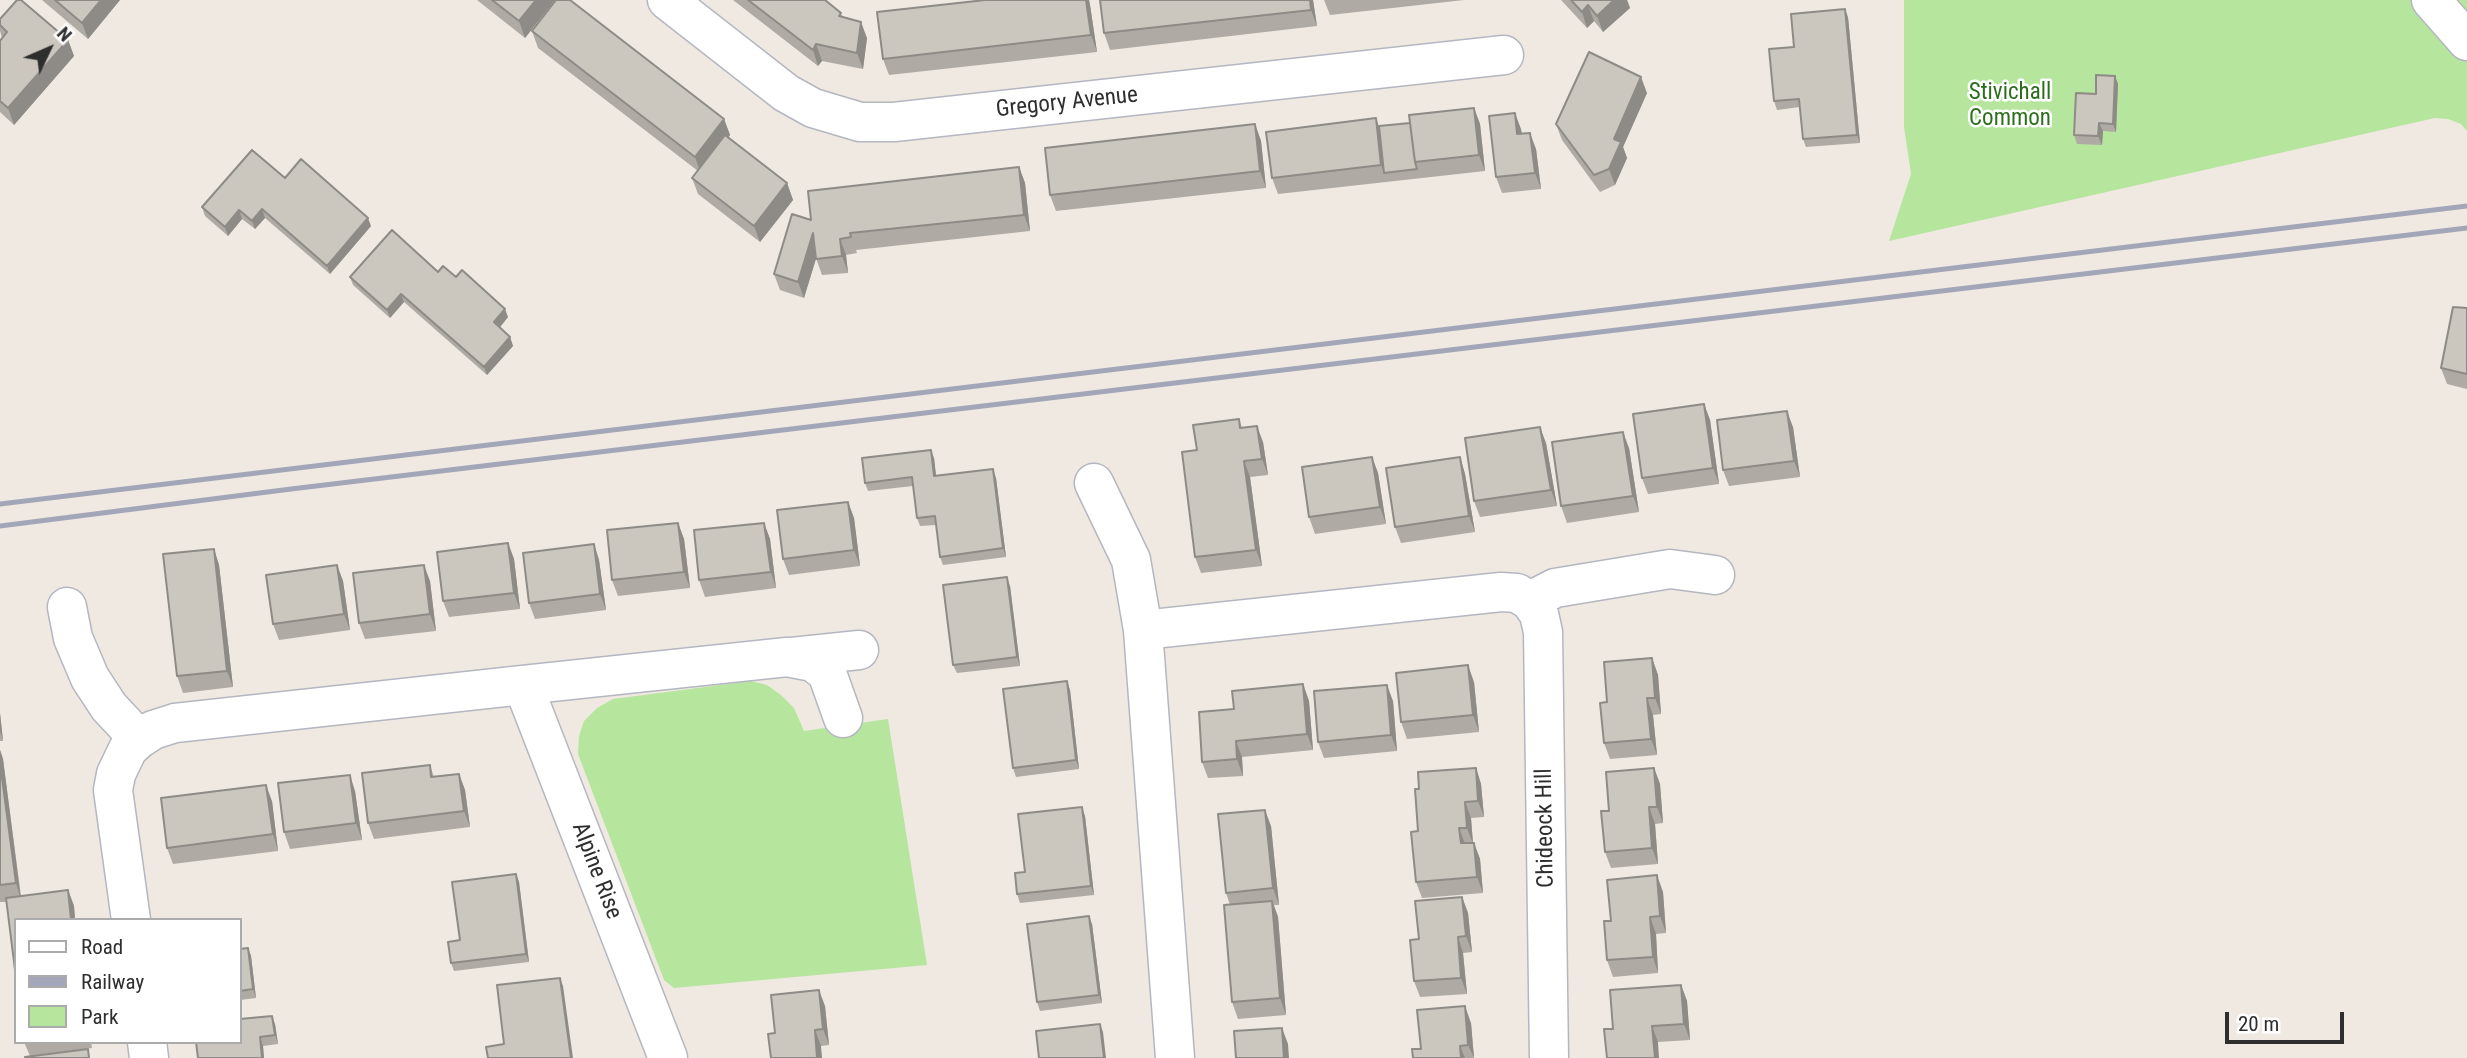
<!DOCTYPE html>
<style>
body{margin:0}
#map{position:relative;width:2467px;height:1058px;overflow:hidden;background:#efe9e1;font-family:"Roboto Condensed",sans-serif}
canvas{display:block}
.legend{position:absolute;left:14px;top:918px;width:228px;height:126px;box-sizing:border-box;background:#fff;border:2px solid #ababab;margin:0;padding:9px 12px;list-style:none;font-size:21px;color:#2e2e2e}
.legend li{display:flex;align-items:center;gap:14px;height:35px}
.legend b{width:35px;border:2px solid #ababab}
.north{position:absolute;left:14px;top:14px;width:70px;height:70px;-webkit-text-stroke:5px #fff;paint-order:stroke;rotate:46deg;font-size:19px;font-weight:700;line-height:28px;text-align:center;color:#2e2e2e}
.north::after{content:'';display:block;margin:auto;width:24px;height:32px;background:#2e2e2e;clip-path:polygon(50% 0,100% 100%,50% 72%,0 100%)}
.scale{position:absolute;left:2225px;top:1012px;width:119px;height:32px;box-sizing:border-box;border:4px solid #2e2e2e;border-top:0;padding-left:9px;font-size:21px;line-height:24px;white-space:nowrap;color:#2e2e2e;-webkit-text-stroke:5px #fff;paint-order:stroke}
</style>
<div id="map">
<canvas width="2467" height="1058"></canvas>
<ul class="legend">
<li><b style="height:9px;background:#fff"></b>Road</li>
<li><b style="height:9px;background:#a3a6b8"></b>Railway</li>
<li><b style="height:19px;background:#b6e59e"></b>Park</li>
</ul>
<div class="north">N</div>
<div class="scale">20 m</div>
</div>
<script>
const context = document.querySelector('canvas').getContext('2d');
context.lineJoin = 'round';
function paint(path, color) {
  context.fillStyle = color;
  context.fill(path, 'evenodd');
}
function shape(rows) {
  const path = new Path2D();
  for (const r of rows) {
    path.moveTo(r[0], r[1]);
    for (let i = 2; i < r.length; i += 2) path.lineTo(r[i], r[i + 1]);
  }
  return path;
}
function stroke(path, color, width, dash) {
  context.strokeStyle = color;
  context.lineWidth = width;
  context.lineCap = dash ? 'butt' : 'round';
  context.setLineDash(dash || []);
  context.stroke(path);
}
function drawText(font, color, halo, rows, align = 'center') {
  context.font = font + ' "Roboto Condensed",sans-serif';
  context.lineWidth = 5;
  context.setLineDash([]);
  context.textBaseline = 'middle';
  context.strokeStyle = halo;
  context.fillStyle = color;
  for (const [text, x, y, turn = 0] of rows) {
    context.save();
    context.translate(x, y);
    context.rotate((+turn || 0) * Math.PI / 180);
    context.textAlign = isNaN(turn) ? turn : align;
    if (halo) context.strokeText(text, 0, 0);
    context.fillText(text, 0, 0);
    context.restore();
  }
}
const green = shape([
 [1904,0,2467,0,2467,131,2461,124,2448,119,2435,118,1889,241,1911,174,1904,127],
 [751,681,767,685,781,695,794,708,804,731,888,719,927,965,674,988,664,980,578,754,579,736,584,721,597,708,613,699]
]);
const minor = shape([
 [667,0,786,93,813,108,860,122,894,122,1504,55],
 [1094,483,1131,560,1143,630],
 [1530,601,1555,588,1670,569,1715,575],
 [67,607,73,638,90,678,109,707,139,739],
 [792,657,859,650],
 [523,685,787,657,813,662,827,673,843,718],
 [131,920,113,790,116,774,128,749,139,739,153,730,175,723,523,685,668,1058],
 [147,1042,149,1058],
 [1175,1058,1143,630,1501,592,1517,593,1530,601,1539,614,1543,632,1549,1058]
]);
const tertiary = shape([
 [2431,0,2467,41]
]);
const rail = shape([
 [0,504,2467,206],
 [0,526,291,489,2467,228]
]);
const wall = shape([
 [42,0,120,0,88,39],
 [477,0,555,0,525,38],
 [733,0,825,0,867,38,863,69,822,61,818,66],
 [985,0,1089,0,1090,5,1097,52,889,75,883,59],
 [1313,0,1317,26,1110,50,1104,33],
 [1324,0,1464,0,1330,15],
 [1561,0,1627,0,1630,8,1603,32,1594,21,1587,28],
 [1848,17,1860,143,1806,147,1803,139,1800,107,1777,110,1774,101,1794,47],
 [0,19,68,40,74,56,14,125,0,112,0,41,2,38,0,31],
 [532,31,724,119,730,135,728,138,787,183,793,200,760,242,698,194,692,178,698,171,538,48],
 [2115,76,2118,84,2116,132,2103,131,2102,145,2077,144,2074,135,2096,94],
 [1647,93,1623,147,1627,158,1615,185,1600,192,1562,140,1556,124],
 [1474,108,1480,124,1485,171,1278,194,1272,178,1410,123],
 [1255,124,1261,141,1266,188,1056,211,1050,195],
 [1521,129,1522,134,1536,149,1541,189,1502,193,1496,177],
 [1019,167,1025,183,1030,231,856,250,857,253,846,255,848,273,822,275,816,258,804,298,780,290,774,274,811,220],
 [285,178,371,226,330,274,265,218,255,229,242,219,228,236,205,216,202,207],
 [438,272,456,277,508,317,499,328,510,337,513,346,487,375,404,302,390,318,353,285,350,277],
 [2467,308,2467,389,2447,384,2441,368],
 [1704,404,1710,420,1719,484,1648,494,1642,478],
 [1239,419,1242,428,1263,442,1268,475,1250,477,1262,566,1201,573,1195,557,1197,450],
 [1793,427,1800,477,1729,486,1723,470],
 [1546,443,1557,506,1480,517,1474,501],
 [1629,448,1639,512,1567,523,1561,506],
 [1372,457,1378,473,1386,524,1315,534,1309,517],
 [1460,457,1465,474,1475,532,1401,543,1395,527],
 [934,458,936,476,996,478,1006,557,943,565,940,557,936,525,920,526,917,518,913,486,868,491,865,483],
 [848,502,854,518,860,566,789,575,783,559],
 [678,523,684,539,690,588,618,596,612,580],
 [764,523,770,539,776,588,705,597,699,580],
 [508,543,514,559,520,609,449,617,443,601],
 [594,544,599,560,606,610,535,619,529,603],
 [214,549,219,565,233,687,183,693,177,676],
 [337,565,343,581,350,630,279,640,273,624],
 [430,581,436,631,365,639,359,623],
 [1010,586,1020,666,957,673,953,665],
 [1652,658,1658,675,1661,714,1653,715,1657,755,1610,759,1604,743,1607,702],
 [1067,681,1070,690,1079,769,1016,777,1013,768],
 [1474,682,1479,732,1407,739,1401,722],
 [1303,684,1309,701,1313,750,1242,757,1243,776,1208,778,1202,762,1234,709],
 [1393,701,1397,751,1324,758,1318,742],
 [0,713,3,741,0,741],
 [0,750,3,759,21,896,68,890,74,906,75,920,16,920,6,902,0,902],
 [430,765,434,777,459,774,465,790,470,827,374,839,368,823],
 [1476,768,1481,784,1484,817,1471,818,1473,843,1474,843,1480,859,1483,893,1422,898,1416,882,1418,831,1419,789],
 [1654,768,1660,784,1663,823,1655,824,1658,864,1611,868,1605,852,1609,811],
 [355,791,362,840,290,849,284,832],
 [272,801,278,851,173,864,167,848],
 [1085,816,1094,895,1020,903,1017,894,1025,872],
 [1271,826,1279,905,1274,905,1278,917,1286,1015,1238,1019,1232,1002,1230,905,1226,893],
 [516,874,519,882,529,962,454,971,451,963,460,940],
 [1663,892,1666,933,1656,934,1658,973,1613,977,1607,960,1611,921],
 [1462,897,1468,913,1472,952,1463,953,1467,994,1420,997,1414,981,1419,939],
 [1092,924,1102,1003,1040,1011,1037,1002],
 [248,948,251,956,256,998,240,1000,240,949],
 [1681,985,1687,1001,1690,1040,1658,1042,1613,1029],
 [825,1006,829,1045,821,1046,775,1033],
 [1471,1023,1474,1058,1413,1058,1421,1049],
 [275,1024,278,1044,263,1046,264,1058,198,1058],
 [24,1042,91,1042,92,1048,30,1056]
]);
const shadedWall = shape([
 [101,0,120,0,88,39,82,23],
 [536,0,555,0,525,38,519,21],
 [1086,0,1089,0,1090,5,1097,52,1091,35],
 [1310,0,1313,0,1317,26,1311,10],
 [1614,0,1627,0,1630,8,1603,32,1597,16],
 [1588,5,1594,21,1587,28,1582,12],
 [1845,9,1848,17,1860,143,1857,135],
 [861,22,867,38,863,69,857,53],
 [68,40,74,56,14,125,8,108],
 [816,44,822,61,818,66,813,50],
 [2115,76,2118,84,2116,132,2113,124],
 [1641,77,1647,93,1623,147,1627,158,1615,185,1609,169,1614,139],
 [1474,108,1480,124,1485,171,1479,155],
 [1515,113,1521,129,1523,150,1517,134],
 [1376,118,1382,135,1384,173,1381,165],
 [724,119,730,135,701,174,695,157],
 [2099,123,2103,131,2102,145,2098,136],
 [1255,124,1261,141,1266,188,1260,171],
 [1530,133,1536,149,1541,189,1535,173],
 [1019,167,1025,183,1030,231,1024,215],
 [787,183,793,200,760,242,754,226],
 [262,209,265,218,255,229,252,221],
 [239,210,242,219,228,236,225,227],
 [368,218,371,226,330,274,327,266],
 [813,233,819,249,804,298,798,282],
 [840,239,846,255,848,273,842,256],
 [401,294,404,302,390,318,387,310],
 [505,309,508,317,497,331,494,322],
 [510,337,513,346,487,375,484,367],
 [1704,404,1710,420,1719,484,1713,468],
 [1787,411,1793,427,1800,477,1794,461],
 [1257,426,1263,442,1268,475,1262,459],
 [1540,427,1546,443,1557,506,1551,490],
 [1623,432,1629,448,1639,512,1633,496],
 [931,450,934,458,937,484,934,476],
 [1372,457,1378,473,1386,524,1380,507],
 [1460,457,1465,474,1475,532,1469,516],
 [1244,461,1250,477,1262,566,1256,550],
 [993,469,996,478,1006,557,1003,548],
 [848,502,854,518,860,566,854,550],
 [678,523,684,539,690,588,684,572],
 [764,523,770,539,776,588,771,572],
 [508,543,514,559,520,609,514,593],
 [594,544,599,560,606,610,600,594],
 [214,549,219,565,233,687,227,671],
 [337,565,343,581,350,630,344,614],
 [424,565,430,581,436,631,430,614],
 [1007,577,1010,586,1020,666,1017,657],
 [1652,658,1658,675,1661,714,1655,698],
 [1468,665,1474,682,1479,732,1473,715],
 [1067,681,1070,690,1079,769,1076,760],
 [1303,684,1309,701,1313,750,1307,734],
 [1387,685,1393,701,1397,751,1391,735],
 [1647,698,1653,715,1657,755,1651,739],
 [0,713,3,741,0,731],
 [1236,741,1242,757,1243,776,1237,759],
 [0,750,3,759,21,900,16,883,0,763],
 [1476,768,1481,784,1484,817,1478,801],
 [1654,768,1660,784,1663,823,1657,807],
 [459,774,465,790,470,827,464,811],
 [350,775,355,791,362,840,356,823],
 [266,785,272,801,278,851,273,834],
 [1465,802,1471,818,1473,844,1467,828],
 [1082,807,1085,816,1094,895,1091,886],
 [1649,807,1655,824,1658,864,1652,848],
 [1265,810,1271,826,1279,905,1273,888],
 [1459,828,1465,844,1461,843],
 [1474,843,1480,859,1483,893,1477,877],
 [516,874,519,882,529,962,526,954],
 [1657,875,1663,892,1666,933,1660,916],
 [68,890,74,906,75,920,71,920],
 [1462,897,1468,913,1472,952,1466,936],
 [1272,901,1278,917,1286,1015,1280,998],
 [1089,916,1092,924,1102,1003,1099,995],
 [1650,917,1656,934,1658,973,1653,957],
 [1458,937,1463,953,1467,994,1461,978],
 [248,948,251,956,256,998,253,989],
 [560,978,563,986,573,1058,571,1058],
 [1681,985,1687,1001,1690,1040,1684,1024],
 [819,990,825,1006,829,1045,823,1029],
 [1465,1006,1471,1023,1474,1058,1468,1045],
 [272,1016,275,1024,278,1044,275,1035],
 [1100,1024,1103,1032,1106,1058,1104,1058],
 [1652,1026,1658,1042,1659,1058,1655,1058],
 [1282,1028,1288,1044,1289,1058,1284,1058],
 [815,1030,821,1046,822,1058,817,1058],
 [260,1037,263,1046,264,1058,262,1058],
 [1460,1046,1465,1058,1461,1058]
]);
const building = shape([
 [17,0,21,0,68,40,8,108,0,101,0,41,7,32,0,25,0,19,17,0],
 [55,0,101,0,82,23,55,0],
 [492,0,536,0,519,21,492,0],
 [556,0,570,0,724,119,695,157,532,31,556,0],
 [748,0,825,0,841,13,839,16,861,22,857,53,816,44,813,50,748,0],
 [985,0,1086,0,1091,35,883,59,877,12,985,0],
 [1100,0,1310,0,1311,10,1104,33,1100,0],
 [1571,0,1614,0,1597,16,1588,5,1582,12,1571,0],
 [1845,9,1857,135,1803,139,1799,99,1774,101,1769,49,1794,47,1791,14,1845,9],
 [1589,52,1641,77,1614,139,1621,142,1609,169,1594,175,1556,124,1589,52],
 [2096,75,2115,76,2113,124,2099,123,2098,136,2074,135,2076,93,2096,94,2096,75],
 [1474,108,1479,155,1415,162,1409,115,1474,108],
 [1515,113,1517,134,1530,133,1535,173,1496,177,1489,116,1515,113],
 [1376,118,1381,165,1272,178,1266,132,1376,118],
 [1410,123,1415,162,1417,169,1384,173,1379,126,1410,123],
 [1255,124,1260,171,1050,195,1045,148,1255,124],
 [725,135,787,183,754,226,692,178,725,135],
 [252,150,285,178,301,159,368,218,327,266,262,209,252,221,239,210,225,227,202,207,252,150],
 [1019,167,1024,215,850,233,851,237,840,239,842,256,816,259,813,233,798,282,774,274,792,214,811,220,808,191,1019,167],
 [392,230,438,272,443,266,456,277,462,270,505,309,494,322,510,337,484,367,401,294,387,310,350,277,392,230],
 [2453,307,2467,308,2467,374,2441,368,2453,307],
 [1704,404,1713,468,1642,478,1633,414,1704,404],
 [1787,411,1794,461,1723,470,1717,420,1787,411],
 [1239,419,1240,428,1257,426,1262,459,1244,461,1256,550,1195,557,1182,452,1197,450,1193,425,1239,419],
 [1540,427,1551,490,1474,501,1465,438,1540,427],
 [1623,432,1633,496,1561,506,1552,442,1623,432],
 [931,450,934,476,993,469,1003,548,940,557,935,516,917,518,912,477,865,483,862,458,931,450],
 [1372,457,1380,507,1309,517,1302,467,1372,457],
 [1460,457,1469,516,1395,527,1386,468,1460,457],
 [848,502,854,550,783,559,777,510,848,502],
 [678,523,684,572,612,580,607,530,678,523],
 [764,523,771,572,699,580,694,530,764,523],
 [508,543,514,593,443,601,437,552,508,543],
 [594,544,600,594,529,603,523,553,594,544],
 [214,549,227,671,177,676,163,554,214,549],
 [337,565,344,614,273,624,266,575,337,565],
 [424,565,430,614,359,623,353,573,424,565],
 [1007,577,1017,657,953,665,943,585,1007,577],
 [1652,658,1655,698,1647,698,1651,739,1604,743,1600,703,1607,702,1604,662,1652,658],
 [1468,665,1473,715,1401,722,1396,673,1468,665],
 [1067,681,1076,760,1013,768,1003,689,1067,681],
 [1303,684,1307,734,1236,741,1237,759,1202,762,1199,712,1234,709,1232,691,1303,684],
 [1387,685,1391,735,1318,742,1314,691,1387,685],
 [0,763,16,883,0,885,0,763],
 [430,765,431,777,459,774,464,811,368,823,362,773,430,765],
 [1476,768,1478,801,1465,802,1467,828,1459,828,1461,843,1474,843,1477,877,1416,882,1411,832,1418,831,1415,789,1419,789,1418,772,1476,768],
 [1654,768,1657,807,1649,807,1652,848,1605,852,1601,811,1609,811,1606,772,1654,768],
 [350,775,356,823,284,832,278,783,350,775],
 [266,785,273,834,167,848,161,798,266,785],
 [1082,807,1091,886,1017,894,1015,873,1025,872,1018,814,1082,807],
 [1265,810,1273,888,1226,893,1218,814,1265,810],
 [516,874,526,954,451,963,448,942,460,940,452,882,516,874],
 [1657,875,1660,916,1650,917,1653,957,1607,960,1604,921,1611,921,1607,880,1657,875],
 [68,890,71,920,16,920,16,978,6,898,68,890],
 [1462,897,1466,936,1458,937,1461,978,1414,981,1410,940,1419,939,1415,901,1462,897],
 [1272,901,1280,998,1232,1002,1224,905,1272,901],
 [1089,916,1099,995,1037,1002,1027,924,1089,916],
 [248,948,253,989,240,991,240,949,248,948],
 [560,978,571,1058,488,1058,486,1047,504,1044,497,985,560,978],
 [1681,985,1684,1024,1652,1026,1655,1058,1607,1058,1604,1029,1613,1029,1610,990,1681,985],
 [819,990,823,1029,815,1030,817,1058,771,1058,768,1034,775,1033,771,995,819,990],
 [1465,1006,1468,1045,1460,1046,1461,1058,1413,1058,1412,1049,1421,1049,1417,1010,1465,1006],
 [272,1016,275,1035,260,1037,262,1058,198,1058,196,1042,240,1042,240,1019,272,1016],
 [1100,1024,1104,1058,1039,1058,1036,1031,1100,1024],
 [1282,1028,1284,1058,1236,1058,1234,1031,1282,1028],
 [88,1049,89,1058,25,1058,25,1057,88,1049]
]);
const parkNames = [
 ["Stivichall",2010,93],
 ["Common",2010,119]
];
const streetNames = [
 ["Gregory Avenue",1067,103,-6],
 ["Chideock Hill",1546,828,-91],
 ["Alpine Rise",596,871,69]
];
paint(green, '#b6e59e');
stroke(minor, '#b4b7c1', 41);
stroke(tertiary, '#b4b7c1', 41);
stroke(minor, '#fff', 38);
stroke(tertiary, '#fff', 38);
stroke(rail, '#a3a6b8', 5);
paint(wall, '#afaba4');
paint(shadedWall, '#8e8b86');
paint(building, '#cbc7bf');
stroke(building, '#8e8b86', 2);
drawText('23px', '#2c6e1b', '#fff', parkNames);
drawText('23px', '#2e2e2e', '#fff', streetNames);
</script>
